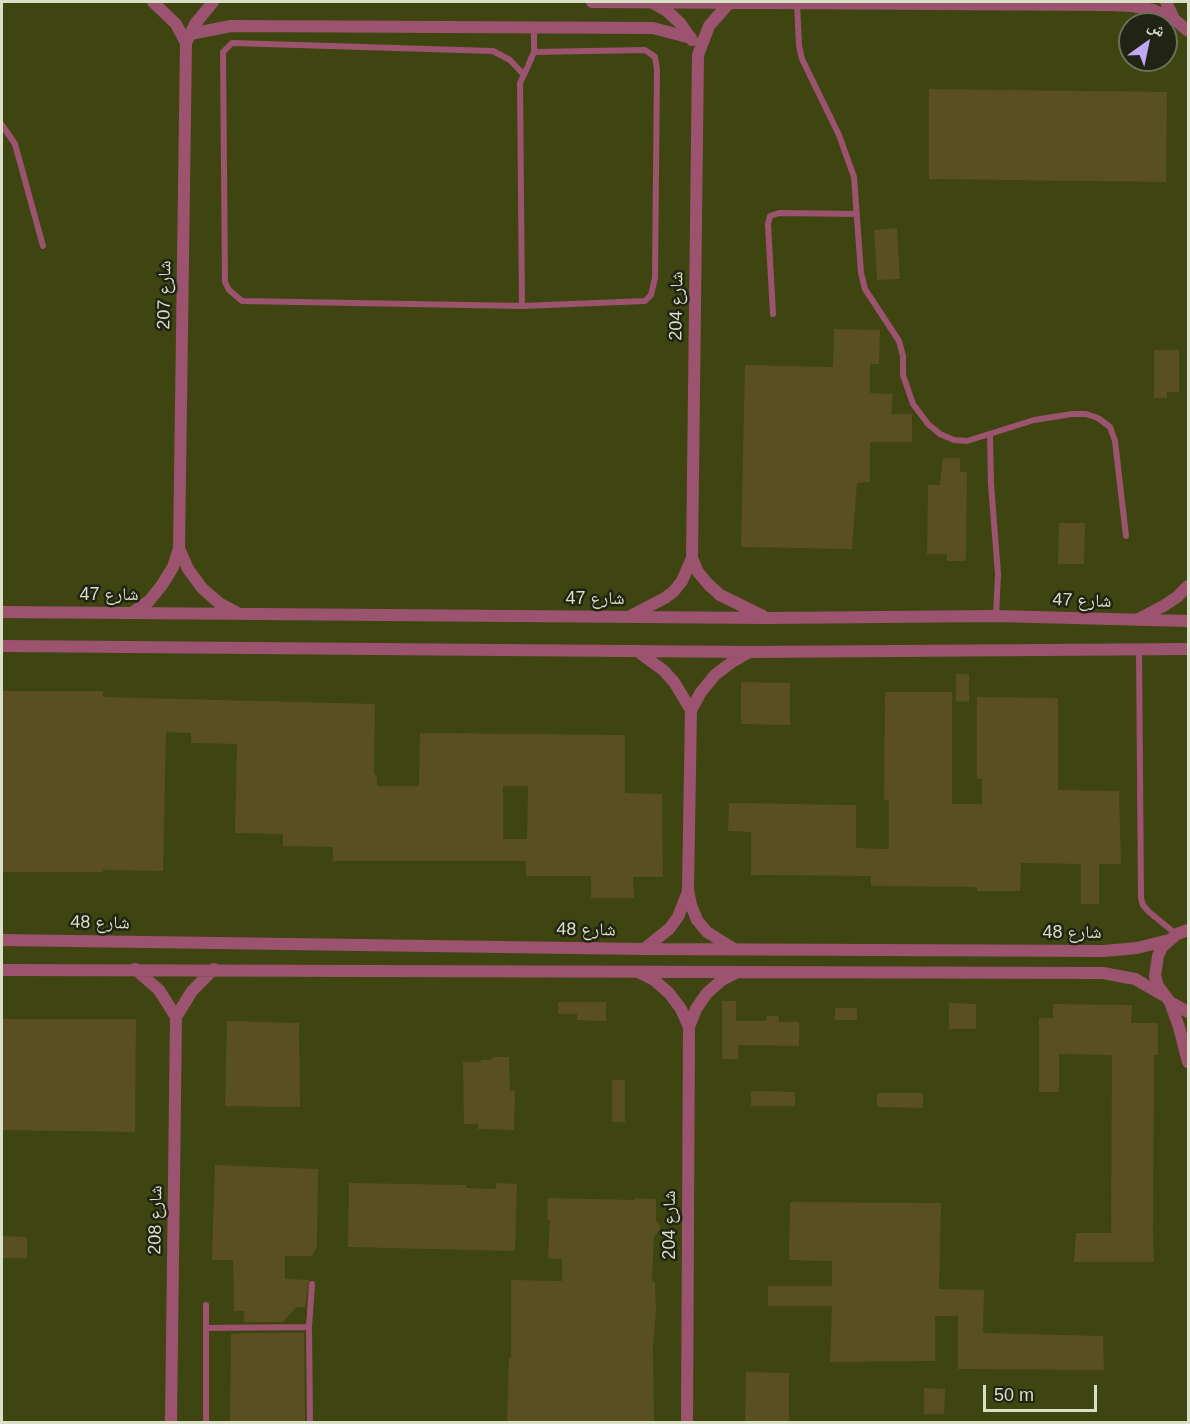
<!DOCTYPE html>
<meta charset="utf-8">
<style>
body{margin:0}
#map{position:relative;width:1190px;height:1424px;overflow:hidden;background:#393f14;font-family:Helvetica,"Noto Naskh Arabic",sans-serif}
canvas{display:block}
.frame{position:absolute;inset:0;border:3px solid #dadfc7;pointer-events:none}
.north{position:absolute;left:1118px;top:12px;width:60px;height:60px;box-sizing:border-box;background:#212412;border:2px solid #6b6f5a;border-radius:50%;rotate:33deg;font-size:16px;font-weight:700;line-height:24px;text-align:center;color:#dadfc7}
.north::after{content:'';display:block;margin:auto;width:21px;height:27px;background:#bea9f5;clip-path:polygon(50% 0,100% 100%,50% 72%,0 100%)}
.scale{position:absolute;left:983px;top:1385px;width:114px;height:27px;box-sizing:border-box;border:3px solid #dadfc7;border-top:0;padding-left:8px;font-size:18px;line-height:21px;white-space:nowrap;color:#dadfc7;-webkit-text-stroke:4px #212412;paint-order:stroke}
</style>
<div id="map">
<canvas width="1190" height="1424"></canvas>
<div class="frame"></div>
<div class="north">ش</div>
<div class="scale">50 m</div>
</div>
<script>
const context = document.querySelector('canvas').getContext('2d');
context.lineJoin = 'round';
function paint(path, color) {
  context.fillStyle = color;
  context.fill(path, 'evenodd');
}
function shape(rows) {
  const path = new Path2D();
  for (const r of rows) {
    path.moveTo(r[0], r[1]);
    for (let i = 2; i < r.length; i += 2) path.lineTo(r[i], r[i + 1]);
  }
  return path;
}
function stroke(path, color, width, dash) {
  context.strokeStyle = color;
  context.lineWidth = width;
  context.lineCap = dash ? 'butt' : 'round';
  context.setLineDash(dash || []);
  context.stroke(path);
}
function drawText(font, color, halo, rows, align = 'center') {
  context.font = font + ' Helvetica,"Noto Naskh Arabic",sans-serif';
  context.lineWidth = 5;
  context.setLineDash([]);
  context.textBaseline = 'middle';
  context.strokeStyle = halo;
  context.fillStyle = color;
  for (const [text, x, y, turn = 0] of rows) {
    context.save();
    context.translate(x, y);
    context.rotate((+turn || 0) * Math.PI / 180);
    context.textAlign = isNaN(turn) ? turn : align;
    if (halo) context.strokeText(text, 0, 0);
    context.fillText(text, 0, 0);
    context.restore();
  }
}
const built = shape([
 [2,2,1188,2,1188,1422,2,1422],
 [1130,24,1166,24,1166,60,1130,60]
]);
const building = shape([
 [929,89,1167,92,1166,182,929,179],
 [897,228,900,279,877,280,874,230],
 [834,329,880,330,879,364,870,364,870,393,893,394,891,414,912,414,912,442,870,442,870,482,857,483,852,549,741,547,745,365,833,367],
 [1154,350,1179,350,1179,392,1167,392,1167,398,1154,398],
 [943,458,960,458,960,472,967,472,966,561,947,561,947,554,927,554,928,485,940,485],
 [1059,523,1085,523,1084,564,1058,564],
 [956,674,969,674,969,702,956,701],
 [741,682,790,683,790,725,741,724],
 [2,691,103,691,103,697,375,704,374,775,377,775,377,786,419,786,420,733,625,735,625,793,662,794,663,877,633,877,634,898,591,898,591,876,526,876,526,861,333,861,333,847,283,846,283,834,235,833,237,744,191,743,191,733,166,732,163,871,103,870,103,872,2,872],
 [503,786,528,786,527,839,503,839],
 [885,692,952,692,952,804,982,804,982,779,977,779,977,697,1058,698,1058,790,1119,791,1121,864,1099,864,1099,904,1081,904,1081,864,1021,863,1020,891,977,891,977,887,871,886,871,876,751,875,751,832,728,831,729,803,856,805,856,848,889,849,889,800,884,800],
 [722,1001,736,1001,736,1021,766,1021,767,1016,779,1016,779,1022,799,1022,799,1046,738,1045,738,1059,722,1059],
 [558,1002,606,1002,606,1021,577,1020,577,1014,558,1014],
 [949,1003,976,1004,976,1029,949,1029],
 [1053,1004,1132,1005,1131,1023,1158,1023,1158,1055,1154,1055,1153,1234,1154,1262,1074,1262,1076,1233,1111,1233,1112,1055,1059,1054,1059,1092,1039,1092,1039,1018,1053,1018],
 [835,1008,857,1008,857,1020,835,1020],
 [2,1019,136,1019,135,1132,2,1130],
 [227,1021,299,1023,300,1107,225,1106],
 [493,1057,509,1057,510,1091,515,1091,514,1130,478,1129,478,1124,464,1124,463,1062,481,1062,481,1060,491,1060],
 [612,1080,625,1080,625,1122,612,1122],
 [751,1091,795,1092,795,1106,751,1106],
 [877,1093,923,1093,923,1108,877,1107],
 [215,1165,318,1169,317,1246,312,1256,285,1256,285,1279,309,1280,305,1307,296,1307,283,1322,244,1322,244,1311,234,1311,233,1260,212,1260],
 [349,1183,466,1185,466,1188,496,1189,496,1183,517,1184,515,1251,348,1247],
 [548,1198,635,1200,635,1198,656,1199,656,1221,660,1225,660,1230,654,1236,652,1282,655,1282,656,1310,653,1348,654,1422,507,1422,509,1358,511,1358,511,1280,562,1281,562,1259,548,1258,550,1220,547,1220],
 [790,1202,941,1203,939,1289,984,1290,983,1333,1103,1336,1104,1370,958,1369,958,1316,935,1316,935,1361,830,1362,832,1306,768,1306,768,1286,832,1286,832,1261,789,1260],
 [2,1236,27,1237,27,1258,2,1258],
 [244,1333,304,1333,305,1422,230,1422,231,1334],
 [746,1372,789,1373,789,1422,745,1422],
 [924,1388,945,1389,944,1414,924,1414]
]);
const service = shape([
 [797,3,799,46,802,59,839,135,854,177,861,273,865,289,899,341,903,356,903,375,913,404,928,424,940,434,954,440,967,441,1034,420,1072,414,1086,414,1098,418,1110,427,1115,441,1126,536],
 [524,75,510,60,493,51,232,43,223,52,225,282,229,290,242,301,522,306,520,83,528,66,534,52,534,28],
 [2,125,15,144,43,246],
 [522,306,645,301,651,295,655,278,657,69,655,57,645,50,534,52],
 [773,314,768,224,770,216,779,213,857,214],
 [990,435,991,484,998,574,996,616],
 [1139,650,1141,898,1143,905,1149,912,1176,934],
 [206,1328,309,1327],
 [206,1422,206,1305],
 [310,1422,309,1327,312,1284]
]);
const minor = shape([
 [153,2,176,24,186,43],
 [592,2,1109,5,1132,6,1153,10,1174,19],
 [1166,2,1174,19,1188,31],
 [653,3,667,11,680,23,692,40],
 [190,34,231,26,653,28,691,38],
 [179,548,188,569,202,588,219,603,236,612],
 [692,558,698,572,708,584,720,595,763,616],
 [2,612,767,618,996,616,1188,621],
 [132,613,149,601,162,585,173,567,179,548,186,43,195,24,213,2],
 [632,615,665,598,674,591,682,581,692,558,698,55,709,26,730,2],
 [1137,620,1165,605,1177,597,1188,586],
 [2,646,750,652,1188,649],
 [637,651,663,670,674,682,691,710],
 [1188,930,1177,934,1162,947,1158,956,1155,976,1158,986,1170,1002,1188,1012],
 [2,940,644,949,1104,951,1137,948,1169,940],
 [644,949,669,929,678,917,687,894],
 [734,949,707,932,697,920,691,905,688,890,691,710,701,692,715,675,732,662,749,652],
 [135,969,159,990,176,1017],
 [2,970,1103,973,1135,979,1163,995],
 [638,972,654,980,669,993,681,1009,689,1027],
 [1170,1002,1179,1027,1188,1062],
 [171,1422,176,1017,192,991,214,969],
 [687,1422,689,1027,696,1009,707,993,722,980,736,973]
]);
const streetNames = [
 ["شارع 207",165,295,-89],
 ["شارع 204",677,306,-89],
 ["شارع 47",109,595],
 ["شارع 47",595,599],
 ["شارع 47",1082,601,2],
 ["شارع 48",100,923,1],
 ["شارع 48",586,930,1],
 ["شارع 48",1072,933],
 ["شارع 208",156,1220,-89],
 ["شارع 204",670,1225,-90]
];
paint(built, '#3f4511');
paint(building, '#5a4f20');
stroke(service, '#9c536f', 6);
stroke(minor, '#9c536f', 12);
drawText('18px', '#dadfc7', '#212412', streetNames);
</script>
